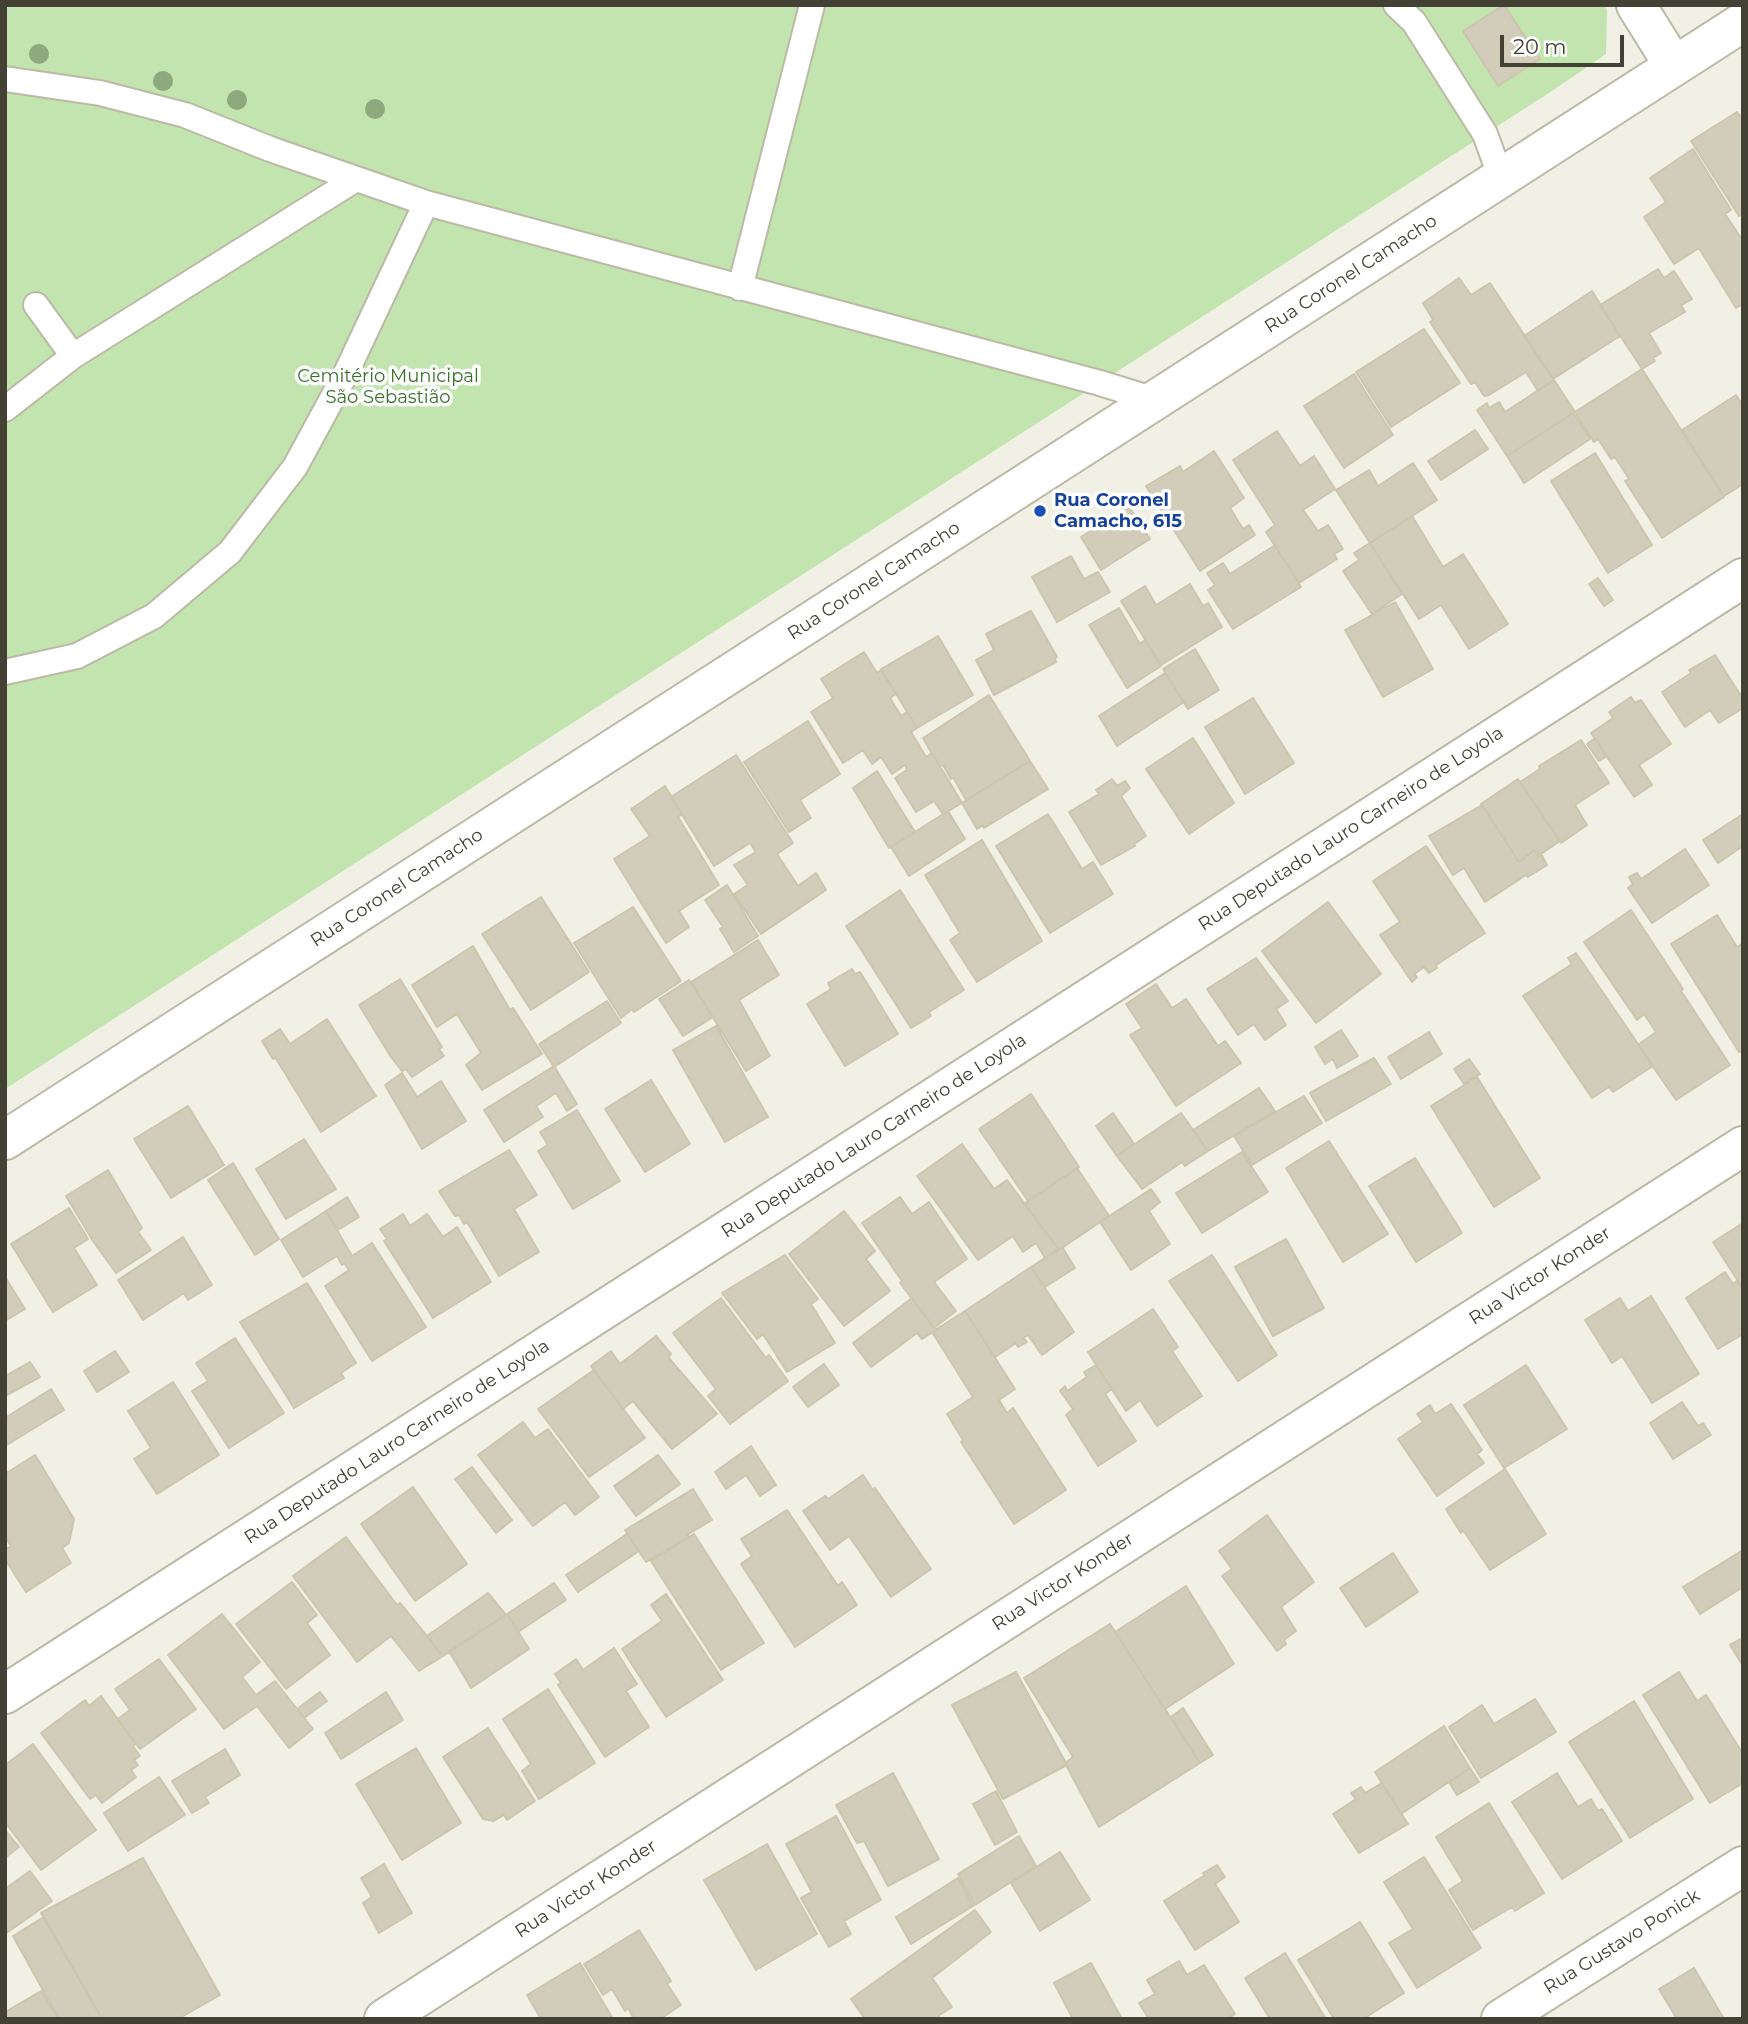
<!DOCTYPE html>
<meta charset="utf-8">
<style>
body{margin:0}
#map{position:relative;width:1748px;height:2024px;overflow:hidden;background:#f1f0e4;font-family:Montserrat,sans-serif}
canvas{display:block}
.frame{position:absolute;inset:0;border:7px solid #434034;pointer-events:none}
.scale{position:absolute;left:1500px;top:35px;width:124px;height:32px;box-sizing:border-box;border:4px solid #434034;border-top:0;padding-left:9px;font-size:21px;line-height:24px;white-space:nowrap;color:#434034;-webkit-text-stroke:5px #fff;paint-order:stroke}
</style>
<div id="map">
<canvas width="1748" height="2024"></canvas>
<div class="frame"></div>
<div class="scale">20 m</div>
</div>
<script>
const context = document.querySelector('canvas').getContext('2d');
context.lineJoin = 'round';
function paint(path, color) {
  context.fillStyle = color;
  context.fill(path, 'evenodd');
}
function shape(rows) {
  const path = new Path2D();
  for (const r of rows) {
    path.moveTo(r[0], r[1]);
    for (let i = 2; i < r.length; i += 2) path.lineTo(r[i], r[i + 1]);
  }
  return path;
}
function stroke(path, color, width, dash) {
  context.strokeStyle = color;
  context.lineWidth = width;
  context.lineCap = dash ? 'butt' : 'round';
  context.setLineDash(dash || []);
  context.stroke(path);
}
function drawText(font, color, halo, rows, align = 'center') {
  context.font = font + ' Montserrat,sans-serif';
  context.lineWidth = 7;
  context.setLineDash([]);
  context.textBaseline = 'middle';
  context.strokeStyle = halo;
  context.fillStyle = color;
  for (const [text, x, y, turn = 0] of rows) {
    context.save();
    context.translate(x, y);
    context.rotate((+turn || 0) * Math.PI / 180);
    context.textAlign = isNaN(turn) ? turn : align;
    if (halo) context.strokeText(text, 0, 0);
    context.fillText(text, 0, 0);
    context.restore();
  }
}
const green = shape([
 [5,5,1604,5,1607,10,1606,54,1552,91,5,1089]
]);
const building = shape([
 [1504,5,1540,59,1498,86,1463,31,1504,5],
 [1737,112,1743,120,1743,213,1739,216,1691,141,1737,112],
 [1693,149,1731,210,1725,214,1743,241,1743,304,1736,308,1699,248,1674,264,1644,217,1666,202,1650,178,1693,149],
 [1658,269,1664,278,1674,271,1692,299,1681,305,1685,312,1649,333,1661,353,1653,358,1655,361,1642,369,1600,305,1658,269],
 [1459,278,1471,295,1490,283,1554,380,1538,391,1526,372,1489,395,1484,396,1475,382,1471,384,1430,322,1433,320,1423,303,1459,278],
 [1592,291,1620,336,1553,379,1524,336,1592,291],
 [1424,329,1460,383,1391,427,1356,372,1424,329],
 [1642,369,1724,497,1662,538,1625,481,1629,479,1615,457,1611,459,1598,439,1594,442,1575,412,1642,369],
 [1354,374,1393,435,1344,468,1304,406,1354,374],
 [1554,380,1575,412,1507,456,1477,410,1487,403,1489,408,1499,402,1505,412,1554,380],
 [1736,395,1743,406,1743,484,1724,496,1682,430,1736,395],
 [1573,413,1590,439,1524,483,1507,456,1573,413],
 [1475,430,1488,449,1441,480,1428,461,1475,430],
 [1277,431,1300,466,1314,456,1335,489,1303,510,1318,531,1328,525,1343,549,1334,554,1337,559,1299,583,1266,532,1275,525,1233,460,1277,431],
 [1214,451,1244,498,1230,508,1243,529,1249,525,1255,535,1200,571,1146,486,1180,466,1183,472,1214,451],
 [1595,453,1652,545,1608,573,1551,481,1595,453],
 [1413,463,1437,500,1370,543,1336,490,1369,470,1378,486,1413,463],
 [1129,507,1150,539,1101,570,1081,537,1129,507],
 [1412,516,1443,567,1463,554,1508,624,1469,649,1441,605,1419,619,1370,543,1412,516],
 [1370,543,1402,594,1372,614,1343,571,1359,560,1354,553,1370,543],
 [1275,545,1301,587,1233,629,1208,590,1215,585,1207,573,1223,563,1230,574,1275,545],
 [1071,556,1084,579,1098,572,1110,592,1057,622,1032,577,1071,556],
 [1598,578,1613,600,1604,606,1589,584,1598,578],
 [1190,584,1203,606,1208,603,1222,627,1161,665,1121,601,1145,586,1156,605,1190,584],
 [1395,602,1433,669,1383,697,1345,630,1395,602],
 [1119,608,1140,644,1145,640,1161,666,1127,688,1089,625,1119,608],
 [1031,611,1057,657,1055,658,1056,662,994,695,976,660,994,650,986,634,1031,611],
 [938,636,973,695,917,728,881,669,938,636],
 [1195,649,1219,690,1188,709,1163,669,1195,649],
 [864,652,877,673,881,670,896,694,890,698,901,716,907,712,917,728,911,732,926,757,932,753,962,803,943,814,934,801,916,812,895,778,907,770,905,765,892,774,881,757,872,764,863,750,843,763,811,712,833,698,821,679,864,652],
 [1715,655,1743,699,1743,708,1719,723,1710,710,1685,727,1662,692,1691,673,1689,670,1715,655],
 [1165,673,1184,702,1117,746,1099,716,1165,673],
 [989,695,1030,761,966,800,953,777,951,779,943,765,940,767,923,738,989,695],
 [1631,697,1635,703,1641,700,1671,744,1639,765,1652,785,1634,797,1591,733,1613,718,1609,712,1631,697],
 [1253,698,1294,763,1245,794,1205,727,1253,698],
 [808,721,840,774,800,800,811,818,789,832,744,762,808,721],
 [1193,738,1234,803,1189,834,1146,769,1193,738],
 [1595,738,1607,756,1599,761,1587,744,1595,738],
 [1581,740,1609,783,1575,805,1587,825,1561,843,1520,782,1540,769,1539,766,1581,740],
 [736,755,793,843,777,854,798,886,816,873,826,890,761,934,734,894,748,885,734,865,756,852,750,843,714,866,671,797,736,755],
 [1030,761,1048,789,984,828,983,825,977,829,962,803,1030,761],
 [877,771,915,832,889,848,853,788,877,771],
 [1112,779,1117,786,1125,781,1130,788,1121,796,1146,836,1134,844,1135,846,1101,865,1069,812,1099,794,1096,790,1112,779],
 [1518,779,1560,841,1538,856,1534,850,1519,862,1481,804,1518,779],
 [665,786,682,814,678,817,719,885,679,911,689,927,666,943,614,859,650,836,631,809,665,786],
 [1482,805,1519,862,1534,850,1538,856,1541,854,1547,865,1528,877,1526,875,1485,902,1464,868,1453,875,1429,836,1482,805],
 [948,811,965,839,909,876,891,847,948,811],
 [1048,814,1082,869,1093,862,1113,894,1050,933,996,846,1048,814],
 [1743,814,1743,846,1718,863,1703,840,1743,814],
 [982,840,1042,941,977,982,950,940,960,933,925,875,982,840],
 [1426,846,1485,933,1436,965,1437,968,1429,973,1424,967,1414,974,1417,977,1412,982,1380,935,1400,922,1373,881,1426,846],
 [1685,849,1709,885,1652,923,1628,888,1633,884,1629,877,1637,873,1641,879,1685,849],
 [727,885,758,936,734,952,720,929,723,927,705,900,727,885],
 [900,890,964,990,929,1012,931,1016,911,1028,846,926,900,890],
 [541,897,589,972,531,1010,482,934,541,897],
 [1328,902,1381,974,1316,1023,1262,951,1328,902],
 [633,907,681,981,634,1012,632,1009,621,1018,574,943,633,907],
 [1631,910,1683,989,1681,991,1730,1065,1676,1100,1638,1045,1656,1032,1644,1014,1637,1020,1584,942,1631,910],
 [1717,915,1737,947,1743,943,1743,1050,1739,1052,1671,944,1717,915],
 [758,940,779,975,739,1000,770,1056,746,1071,691,982,758,940],
 [473,946,510,1010,513,1008,542,1054,482,1090,466,1065,481,1053,457,1014,437,1027,412,985,473,946],
 [1576,953,1653,1066,1613,1092,1609,1087,1592,1098,1523,996,1572,964,1568,958,1576,953],
 [1256,958,1288,1001,1276,1009,1286,1025,1265,1040,1254,1024,1238,1035,1207,989,1256,958],
 [852,969,855,974,860,972,898,1034,845,1066,807,1004,831,989,828,983,852,969],
 [400,979,442,1047,439,1049,444,1056,412,1077,406,1069,402,1071,391,1057,359,1005,400,979],
 [689,980,713,1017,683,1036,659,999,689,980],
 [1156,984,1172,1008,1186,999,1218,1046,1225,1041,1241,1063,1176,1106,1130,1035,1142,1028,1126,1004,1156,984],
 [607,1001,621,1023,554,1067,539,1044,607,1001],
 [327,1019,376,1096,321,1132,275,1057,273,1059,262,1041,280,1029,290,1044,327,1019],
 [716,1026,768,1117,725,1142,673,1050,716,1026],
 [1341,1030,1358,1056,1337,1068,1333,1059,1325,1064,1315,1047,1341,1030],
 [1429,1032,1442,1054,1401,1079,1388,1057,1429,1032],
 [1374,1058,1391,1084,1326,1121,1310,1093,1374,1058],
 [1469,1059,1480,1074,1464,1084,1454,1069,1469,1059],
 [554,1066,577,1104,567,1111,556,1093,536,1106,543,1117,504,1142,484,1110,554,1066],
 [402,1073,417,1097,441,1081,466,1121,422,1149,385,1085,402,1073],
 [1477,1077,1540,1178,1494,1207,1431,1106,1477,1077],
 [651,1080,690,1144,645,1172,605,1109,651,1080],
 [1259,1088,1275,1111,1208,1151,1193,1130,1259,1088],
 [1031,1094,1079,1167,1028,1201,979,1129,1031,1094],
 [1304,1096,1322,1123,1252,1165,1234,1136,1304,1096],
 [188,1106,224,1165,171,1198,134,1139,188,1106],
 [577,1110,620,1181,573,1209,538,1151,548,1145,540,1132,577,1110],
 [1113,1113,1134,1144,1117,1156,1096,1126,1113,1113],
 [1181,1113,1208,1151,1185,1166,1182,1162,1142,1189,1117,1156,1181,1113],
 [304,1139,336,1189,286,1219,256,1169,304,1139],
 [1329,1141,1388,1234,1343,1262,1286,1168,1329,1141],
 [962,1144,994,1189,1007,1180,1059,1250,1045,1258,1036,1243,1023,1252,1013,1236,978,1260,917,1176,962,1144],
 [509,1150,537,1195,514,1209,539,1252,499,1276,467,1222,464,1224,459,1215,455,1216,439,1191,509,1150],
 [1242,1152,1268,1192,1202,1233,1176,1193,1242,1152],
 [1415,1158,1462,1233,1416,1262,1369,1186,1415,1158],
 [233,1163,279,1239,255,1255,208,1180,233,1163],
 [1077,1168,1109,1216,1059,1250,1024,1204,1077,1168],
 [108,1170,142,1228,138,1232,151,1250,116,1273,93,1241,66,1196,108,1170],
 [1151,1189,1160,1202,1149,1211,1170,1244,1131,1270,1100,1222,1151,1189],
 [347,1197,359,1217,338,1230,326,1211,347,1197],
 [900,1197,912,1214,929,1202,967,1259,934,1282,956,1311,934,1328,900,1283,902,1281,862,1223,900,1197],
 [69,1208,88,1239,74,1248,97,1285,53,1312,11,1244,69,1208],
 [326,1211,352,1256,372,1243,426,1327,372,1361,325,1286,349,1270,344,1263,342,1265,337,1256,303,1277,281,1240,326,1211],
 [844,1211,875,1251,866,1259,890,1291,844,1326,789,1254,844,1211],
 [403,1214,410,1226,427,1214,443,1237,457,1227,491,1282,433,1318,384,1241,387,1239,380,1229,403,1214],
 [1743,1223,1743,1289,1713,1242,1743,1223],
 [183,1237,212,1285,188,1300,184,1293,143,1320,118,1280,183,1237],
 [1286,1239,1324,1308,1273,1336,1235,1267,1286,1239],
 [1062,1247,1075,1268,1045,1287,1031,1267,1062,1247],
 [785,1255,818,1299,811,1304,835,1343,787,1372,763,1334,757,1339,722,1293,785,1255],
 [1212,1255,1277,1355,1238,1381,1169,1281,1212,1255],
 [1031,1267,1074,1332,1042,1355,1028,1335,1023,1338,1027,1342,1018,1347,1016,1343,995,1357,965,1311,1031,1267],
 [1725,1272,1733,1284,1737,1281,1743,1289,1743,1334,1718,1349,1686,1298,1725,1272],
 [5,1277,25,1309,5,1321,5,1277],
 [307,1283,356,1363,341,1373,344,1378,294,1408,240,1322,307,1283],
 [1651,1296,1699,1374,1652,1403,1622,1356,1612,1363,1585,1320,1620,1298,1628,1311,1651,1296],
 [721,1298,766,1358,769,1355,788,1381,730,1424,708,1396,716,1389,673,1333,721,1298],
 [912,1298,936,1330,922,1339,917,1333,871,1367,853,1343,912,1298],
 [1153,1309,1178,1347,1172,1351,1202,1396,1157,1426,1140,1400,1126,1411,1088,1352,1153,1309],
 [965,1311,1015,1389,999,1400,1007,1413,1013,1408,1066,1490,1014,1524,961,1442,963,1440,947,1414,973,1397,932,1332,965,1311],
 [656,1336,671,1354,668,1357,717,1414,672,1449,633,1401,623,1409,591,1366,611,1351,620,1364,656,1336],
 [235,1338,284,1413,229,1448,192,1391,208,1381,196,1363,235,1338],
 [115,1351,129,1372,97,1392,84,1371,115,1351],
 [30,1362,40,1377,5,1396,5,1376,30,1362],
 [824,1364,839,1385,808,1407,793,1387,824,1364],
 [1096,1365,1112,1389,1105,1394,1136,1441,1098,1466,1066,1415,1073,1409,1060,1391,1065,1386,1067,1391,1087,1377,1084,1372,1096,1365],
 [1526,1365,1567,1429,1504,1468,1464,1405,1526,1365],
 [594,1370,645,1438,589,1477,538,1409,594,1370],
 [173,1382,219,1455,157,1494,134,1459,151,1448,128,1411,173,1382],
 [51,1389,64,1410,5,1446,5,1418,51,1389],
 [1682,1402,1698,1426,1703,1423,1711,1435,1673,1459,1650,1423,1682,1402],
 [1451,1404,1482,1450,1477,1454,1484,1463,1437,1496,1398,1439,1423,1422,1417,1414,1430,1405,1435,1414,1451,1404],
 [523,1422,535,1438,548,1429,599,1497,575,1515,565,1502,533,1526,478,1455,523,1422],
 [751,1446,776,1485,760,1496,746,1475,726,1489,715,1472,751,1446],
 [35,1455,74,1519,69,1543,62,1548,71,1563,26,1592,5,1559,5,1550,11,1546,5,1536,5,1474,35,1455],
 [658,1455,680,1484,636,1516,614,1486,658,1455],
 [472,1467,512,1520,496,1533,455,1479,472,1467],
 [1505,1469,1546,1534,1490,1570,1463,1530,1461,1533,1446,1509,1505,1469],
 [863,1475,873,1490,875,1488,931,1569,891,1597,849,1536,830,1550,803,1511,825,1496,828,1499,863,1475],
 [413,1487,467,1564,415,1601,361,1524,413,1487],
 [693,1489,712,1520,687,1535,689,1537,646,1562,625,1530,693,1489],
 [787,1510,838,1586,842,1582,857,1605,795,1647,741,1564,752,1556,741,1539,787,1510],
 [1267,1515,1314,1582,1281,1607,1296,1631,1284,1640,1286,1644,1277,1651,1222,1576,1232,1569,1219,1551,1267,1515],
 [627,1534,639,1551,578,1592,566,1575,627,1534],
 [694,1534,764,1643,721,1670,651,1561,694,1534],
 [346,1537,397,1605,400,1603,443,1656,419,1671,391,1636,357,1662,293,1576,346,1537],
 [1743,1550,1743,1587,1700,1614,1683,1587,1743,1550],
 [1393,1553,1418,1592,1366,1627,1340,1588,1393,1553],
 [292,1582,317,1615,307,1623,330,1655,286,1689,236,1624,292,1582],
 [554,1583,566,1600,518,1632,507,1614,554,1583],
 [1186,1586,1234,1664,1165,1709,1115,1632,1186,1586],
 [488,1593,506,1615,443,1656,427,1636,488,1593],
 [666,1594,723,1680,666,1717,622,1649,662,1621,651,1605,666,1594],
 [222,1614,260,1662,242,1677,256,1695,275,1681,313,1729,289,1748,257,1706,224,1729,168,1655,222,1614],
 [507,1614,529,1649,471,1688,449,1651,507,1614],
 [1110,1624,1200,1763,1099,1827,1065,1763,1073,1757,1024,1678,1110,1624],
 [1743,1638,1743,1666,1730,1645,1743,1638],
 [614,1648,637,1684,626,1691,649,1727,605,1757,558,1685,561,1683,555,1674,576,1659,583,1670,614,1648],
 [159,1659,196,1709,140,1749,118,1719,130,1710,115,1689,159,1659],
 [1016,1672,1067,1765,1003,1799,952,1705,1016,1672],
 [1679,1672,1697,1701,1706,1695,1743,1754,1743,1783,1710,1803,1643,1695,1679,1672],
 [548,1689,595,1763,539,1799,522,1771,531,1764,503,1719,548,1689],
 [320,1692,327,1701,304,1718,297,1709,320,1692],
 [386,1692,403,1720,341,1759,325,1733,386,1692],
 [101,1696,136,1744,133,1746,140,1756,134,1760,138,1765,131,1770,136,1777,102,1803,96,1795,90,1799,41,1733,85,1700,89,1706,101,1696],
 [1535,1699,1556,1732,1481,1778,1449,1727,1482,1705,1494,1724,1535,1699],
 [1634,1701,1693,1799,1630,1838,1569,1742,1634,1701],
 [1183,1708,1213,1755,1200,1763,1171,1717,1183,1708],
 [1444,1726,1470,1768,1401,1814,1375,1772,1444,1726],
 [488,1728,535,1801,507,1820,504,1815,494,1821,483,1819,443,1757,488,1728],
 [33,1744,96,1830,41,1870,5,1822,5,1765,33,1744],
 [416,1748,461,1823,402,1860,356,1784,416,1748],
 [225,1749,240,1775,205,1797,209,1803,192,1813,172,1781,225,1749],
 [1470,1768,1479,1782,1457,1795,1449,1782,1470,1768],
 [893,1773,939,1859,888,1886,864,1841,857,1843,836,1805,893,1773],
 [1557,1773,1578,1807,1591,1799,1598,1811,1602,1809,1622,1841,1562,1879,1512,1802,1557,1773],
 [159,1777,185,1815,128,1851,104,1813,159,1777],
 [1382,1783,1408,1824,1359,1853,1333,1814,1356,1799,1351,1793,1361,1787,1365,1793,1382,1783],
 [996,1791,1017,1832,995,1845,973,1804,996,1791],
 [1489,1803,1544,1893,1515,1911,1512,1907,1473,1930,1449,1890,1463,1881,1436,1837,1489,1803],
 [836,1816,881,1900,844,1921,851,1934,829,1947,801,1898,812,1892,786,1844,836,1816],
 [5,1830,19,1847,5,1858,5,1830],
 [1019,1836,1036,1866,975,1905,958,1874,1019,1836],
 [767,1844,817,1934,756,1970,704,1880,767,1844],
 [1060,1852,1090,1900,1040,1931,1011,1883,1060,1852],
 [1424,1857,1481,1948,1417,1988,1389,1943,1413,1929,1384,1882,1424,1857],
 [143,1858,220,1995,178,2019,102,2019,41,1913,143,1858],
 [384,1864,412,1913,379,1933,363,1903,372,1897,361,1878,384,1864],
 [1217,1865,1225,1877,1215,1884,1239,1922,1195,1950,1164,1901,1205,1875,1203,1873,1217,1865],
 [30,1871,52,1901,5,1934,5,1889,30,1871],
 [958,1878,973,1906,911,1944,896,1917,958,1878],
 [975,1910,991,1932,932,1978,952,2007,938,2016,940,2018,865,2019,851,1999,975,1910],
 [44,1917,101,2017,59,2019,13,1936,44,1917],
 [1360,1922,1404,1993,1363,2019,1334,2019,1298,1960,1360,1922],
 [639,1930,671,1981,667,1984,681,2005,660,2019,634,2019,628,2008,625,2011,612,1989,603,1995,584,1964,639,1930],
 [1285,1953,1326,2019,1270,2019,1245,1978,1285,1953],
 [1179,1961,1187,1975,1204,1965,1235,2014,1227,2019,1149,2019,1139,2003,1155,1994,1147,1980,1179,1961],
 [580,1963,613,2019,541,2019,527,1995,580,1963],
 [1091,1963,1122,2019,1073,2019,1054,1983,1091,1963],
 [1694,1968,1724,2019,1677,2019,1659,1989,1694,1968],
 [41,1991,58,2019,5,2019,5,2012,41,1991]
]);
const service = shape([
 [1396,5,1414,22,1485,134,1501,178],
 [5,79,100,93,185,115,270,149,426,203,1100,383,1155,400],
 [740,288,812,5],
 [36,305,73,356],
 [5,409,73,356,356,179],
 [5,672,77,656,154,616,230,552,295,467,346,373,426,203]
]);
const minor = shape([
 [1636,5,1674,66],
 [5,1140,1743,22],
 [5,1694,1743,578],
 [384,2019,1743,1146],
 [1501,2019,1743,1866]
]);
const trees = [
 [39,54],
 [163,81],
 [237,100],
 [375,109]
];
const markers = [
 [1040,511,7,"#1a4fb4"]
];
const streetNames = [
 ["Rua Coronel Camacho",1351,274,-33],
 ["Rua Coronel Camacho",874,581,-33],
 ["Rua Deputado Lauro Carneiro de Loyola",1351,829,-33],
 ["Rua Coronel Camacho",397,888,-33],
 ["Rua Deputado Lauro Carneiro de Loyola",874,1136,-33],
 ["Rua Victor Konder",1540,1276,-33],
 ["Rua Deputado Lauro Carneiro de Loyola",397,1442,-33],
 ["Rua Victor Konder",1063,1582,-33],
 ["Rua Victor Konder",586,1889,-33],
 ["Rua Gustavo Ponick",1622,1942,-32]
];
const parkNames = [
 ["Cemitério Municipal",388,377],
 ["São Sebastião",388,398]
];
const transitNames = [
 ["Rua Coronel",1054,501],
 ["Camacho, 615",1054,522]
];
paint(green, '#c2e4ae');
paint(building, '#d2cdba');
stroke(building, '#ccc6ae', 2);
stroke(service, '#bcb9a7', 28);
stroke(minor, '#bcb9a7', 42);
stroke(service, '#fff', 24);
stroke(minor, '#fff', 38);
context.fillStyle = '#8caa7e';
for (const [x, y] of trees) {
  context.beginPath();
  context.arc(x, y, 10, 0, 2 * Math.PI);
  context.fill();
}
for (const [x, y, r, color] of markers) {
  const dot = new Path2D();
  dot.arc(x, y, r, 0, 2 * Math.PI);
  context.fillStyle = color;
  context.fill(dot);
  stroke(dot, '#fff', 2.5);
}
drawText('18px', '#434034', '#fff', streetNames);
drawText('18px', '#39712b', '#fff', parkNames);
drawText('bold 18px', '#164399', '#fff', transitNames, 'left');
</script>
